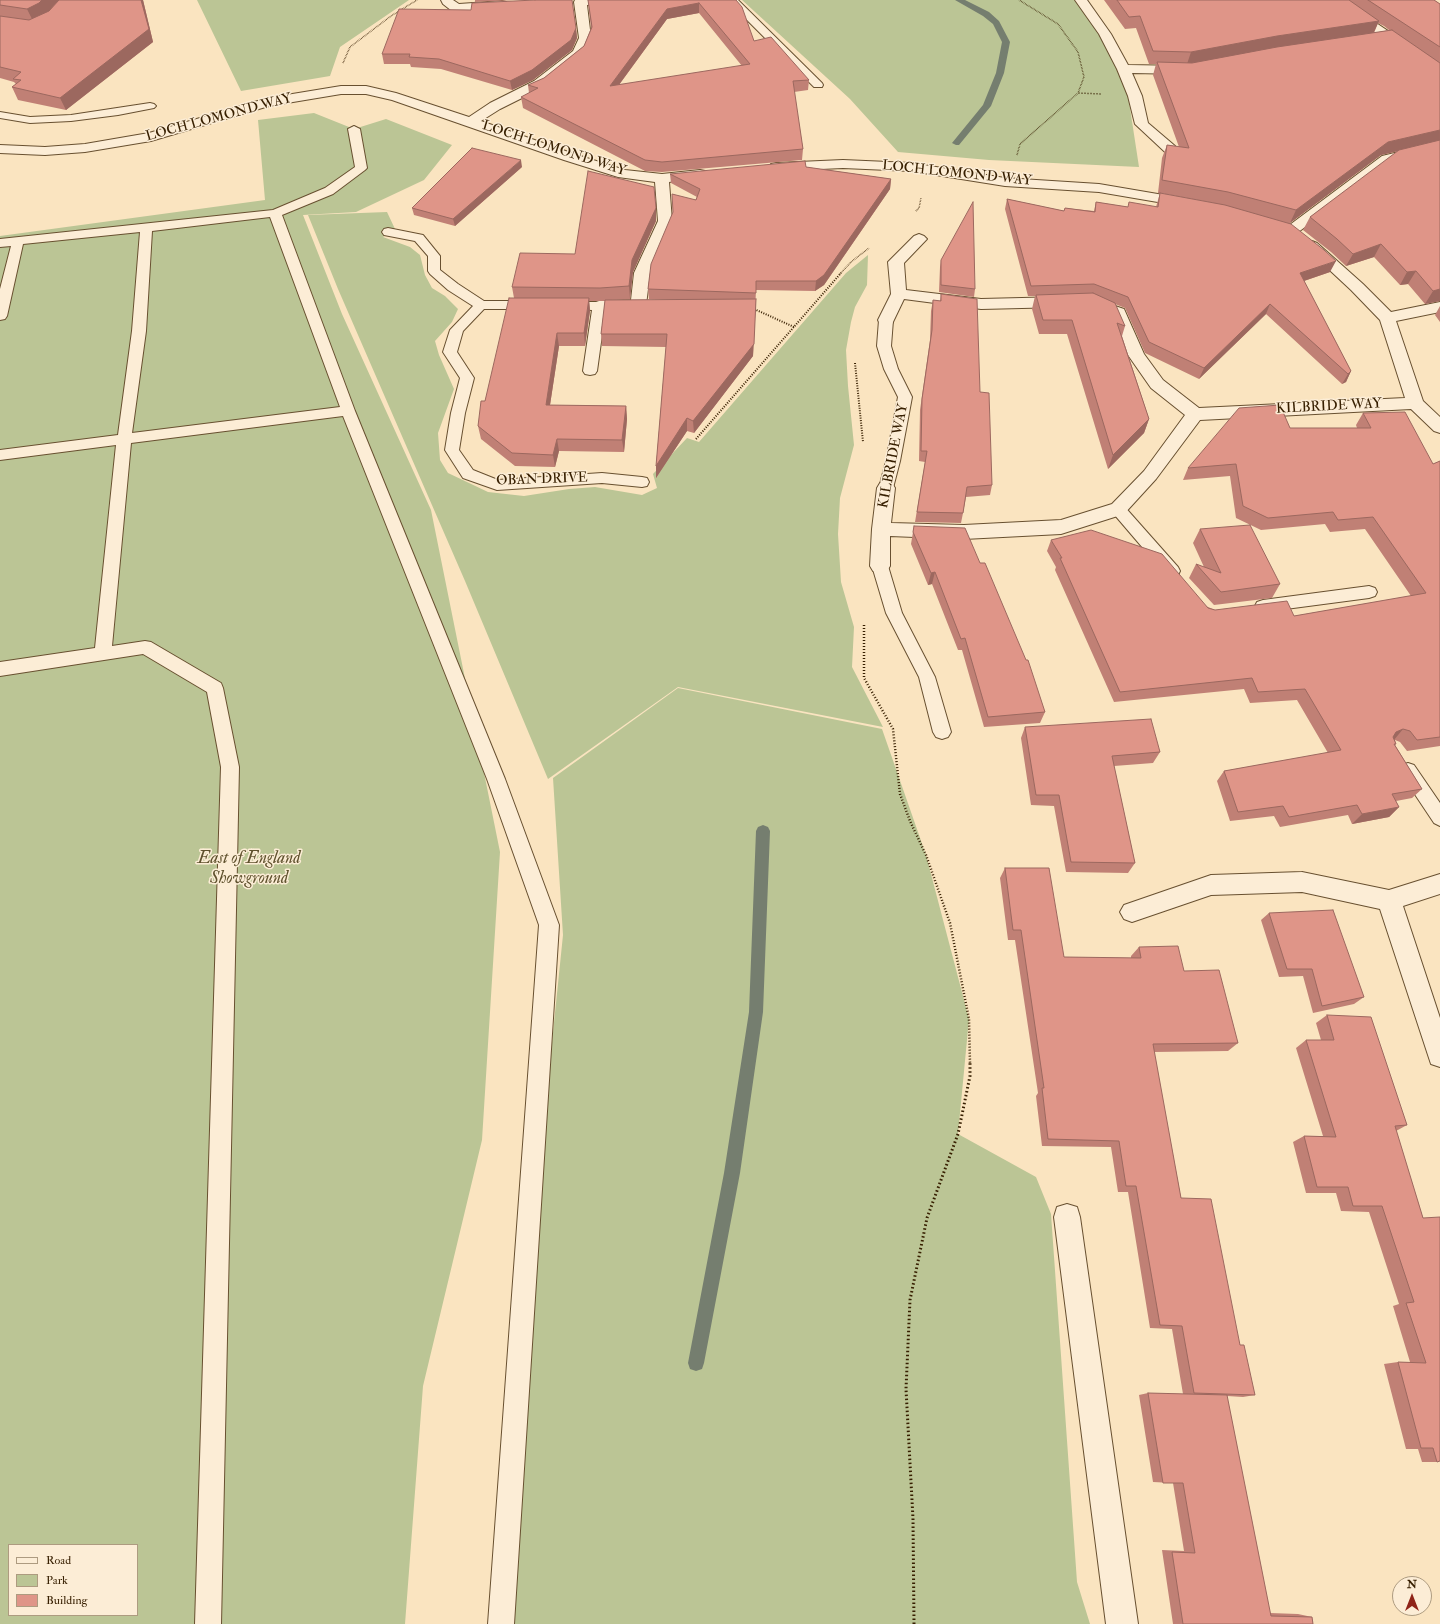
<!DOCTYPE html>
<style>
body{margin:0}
#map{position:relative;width:1440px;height:1624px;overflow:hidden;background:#fae4c0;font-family:"IM FELL Double Pica",serif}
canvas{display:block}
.legend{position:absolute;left:8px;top:1544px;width:130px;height:72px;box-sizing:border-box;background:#fcedd6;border:1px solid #ad9b80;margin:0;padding:5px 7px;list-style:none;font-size:12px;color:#371f00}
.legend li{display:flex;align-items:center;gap:8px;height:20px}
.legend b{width:20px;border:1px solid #ad9b80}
.north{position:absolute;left:1392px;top:1576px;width:40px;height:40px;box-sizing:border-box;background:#fcedd6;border:1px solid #ad9b80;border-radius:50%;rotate:0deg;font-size:11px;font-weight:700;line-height:16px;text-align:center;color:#371f00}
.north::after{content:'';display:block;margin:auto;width:14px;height:18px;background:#8f2418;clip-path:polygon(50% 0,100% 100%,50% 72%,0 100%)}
</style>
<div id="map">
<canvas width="1440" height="1624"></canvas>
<ul class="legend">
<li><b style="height:5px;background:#fcedd6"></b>Road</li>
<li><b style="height:11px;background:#bbc595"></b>Park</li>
<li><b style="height:11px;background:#df9588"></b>Building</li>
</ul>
<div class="north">N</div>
</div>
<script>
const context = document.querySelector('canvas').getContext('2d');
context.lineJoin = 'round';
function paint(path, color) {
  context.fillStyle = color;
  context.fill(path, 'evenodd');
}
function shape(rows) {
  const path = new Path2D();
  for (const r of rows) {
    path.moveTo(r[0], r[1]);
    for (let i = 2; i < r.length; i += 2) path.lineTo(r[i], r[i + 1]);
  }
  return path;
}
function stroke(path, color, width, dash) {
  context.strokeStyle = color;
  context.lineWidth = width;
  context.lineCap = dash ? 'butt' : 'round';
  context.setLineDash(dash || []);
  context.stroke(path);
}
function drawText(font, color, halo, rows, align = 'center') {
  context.font = font + ' "IM FELL Double Pica",serif';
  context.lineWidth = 3;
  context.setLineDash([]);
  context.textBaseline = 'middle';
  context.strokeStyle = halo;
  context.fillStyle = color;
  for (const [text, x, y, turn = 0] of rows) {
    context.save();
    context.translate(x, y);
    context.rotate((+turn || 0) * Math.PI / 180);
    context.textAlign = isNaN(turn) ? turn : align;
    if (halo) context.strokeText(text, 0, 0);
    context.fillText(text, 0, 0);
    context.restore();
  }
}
const green = shape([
 [197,0,409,0,340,47,330,76,241,91],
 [742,0,1081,0,1124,69,1139,167,989,160,898,152,850,99],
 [314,113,354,129,386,119,452,145,424,180,356,212,303,215,342,314,431,510,500,852,482,1140,423,1386,405,1624,0,1624,0,236,265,200,258,120],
 [9,1545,137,1545,137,1615,9,1615],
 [387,212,395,229,383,237,410,247,420,255,425,275,432,288,445,296,458,309,452,322,435,341,439,355,454,389,438,433,440,460,448,473,488,492,524,496,569,489,595,487,642,495,657,488,653,474,687,438,699,442,846,273,868,255,867,285,855,307,851,322,846,350,848,386,854,445,840,498,838,534,841,582,854,627,852,667,883,727,678,687,548,779,465,581,338,289,308,215],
 [678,688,882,729,926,855,969,1019,958,1134,1036,1177,1051,1214,1077,1582,1090,1624,505,1624,519,1363,563,935,553,778]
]);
const stream = shape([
 [955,0,965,0,989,12,999,21,1010,42,1004,73,991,106,959,145,956,145,952,143,983,105,996,73,1002,42,993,24,983,16,955,0],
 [763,825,768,827,770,831,763,1012,740,1173,704,1363,702,1369,696,1371,690,1369,688,1363,724,1173,749,1012,756,831,758,827,763,825]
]);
const pathFar3 = shape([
 [343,63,350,47,391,16,417,0],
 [1078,93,1101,94],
 [1017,155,1020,144,1078,93,1084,77,1078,52,1058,24,1019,0],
 [916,211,919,208,921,198],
 [840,274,851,262,869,248]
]);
const pathFar2 = shape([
 [752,308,794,327],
 [855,363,863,442],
 [696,439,841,273]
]);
const pathFar1 = shape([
 [864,625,864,678,893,729,900,794,910,821,926,855,950,923,969,1019,970,1063]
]);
const path = shape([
 [914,1624,913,1519,906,1389,910,1300,927,1218,958,1134,970,1076,970,1062]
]);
const lane = shape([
 [727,0,738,0,822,83,823,85,822,87,814,87,727,0],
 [150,103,154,104,156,106,154,108,118,115,71,121,30,123,0,118,0,112,30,117,71,115,150,103],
 [354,126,360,129,367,168,365,170,333,194,282,215,355,411,505,779,559,925,514,1624,488,1624,539,925,487,779,343,416,131,443,112,646,145,641,151,642,221,683,223,688,239,767,221,1624,195,1624,221,767,207,692,143,654,0,676,0,662,95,648,116,445,0,460,0,450,118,435,132,331,140,232,23,244,7,316,5,319,0,320,0,289,11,246,0,247,0,239,273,210,325,188,355,167,348,129,354,126],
 [270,217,340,407,132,433,146,331,152,231,270,217],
 [388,228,423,235,440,256,440,270,458,284,484,301,532,301,537,302,538,305,537,308,532,309,484,309,463,331,457,352,474,378,465,413,459,450,473,470,498,480,602,473,642,477,647,478,649,482,647,486,642,487,602,483,497,490,463,478,445,450,451,413,460,378,443,352,450,330,473,306,448,290,430,274,428,271,428,256,415,241,384,235,382,232,384,229,388,228],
 [578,302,599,302,604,303,606,306,597,371,595,374,590,375,585,374,583,371,592,310,573,309,571,306,573,303,578,302],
 [886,316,891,317,893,320,891,346,898,369,912,397,900,461,893,488,891,492,886,493,881,492,879,488,886,461,898,397,884,369,877,346,879,320,881,317,886,316],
 [1118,504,1123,505,1178,567,1180,571,1178,575,1172,577,1166,575,1113,513,1110,509,1113,505,1118,504],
 [880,560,886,562,888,566,902,613,935,677,951,732,948,737,942,739,936,737,933,732,919,677,886,613,872,566,874,562,880,560],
 [1369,586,1375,588,1377,592,1375,596,1369,598,1263,612,1257,610,1255,606,1257,602,1263,600,1369,586],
 [1408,763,1414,765,1440,803,1440,826,1434,823,1402,775,1399,770,1402,765,1408,763]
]);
const street = shape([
 [441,0,453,0,459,4,502,1,506,2,508,5,506,8,502,9,456,12,452,11,443,4,441,0],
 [575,0,613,0,611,3,607,4,587,5,591,38,584,56,544,87,500,109,481,121,574,154,625,170,662,174,700,170,705,171,707,174,705,177,669,182,672,221,650,273,646,305,644,308,599,311,593,309,591,306,593,303,599,301,631,300,634,273,658,221,655,182,618,177,564,160,392,100,366,94,341,94,269,106,151,141,85,152,45,155,0,153,0,145,45,147,85,144,149,133,268,98,341,86,366,86,396,93,469,117,490,103,534,81,573,51,579,38,574,2,575,0],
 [1075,0,1087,0,1111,34,1128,65,1185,66,1190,67,1192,70,1190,73,1185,74,1132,73,1142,96,1148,123,1175,146,1177,149,1175,152,1170,153,1165,152,1135,124,1128,96,1117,69,1099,34,1075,0],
 [1328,0,1342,0,1440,66,1440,76,1435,75,1328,0],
 [1440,142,1440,150,1392,162,1297,233,1292,234,1287,233,1285,230,1287,227,1382,156,1440,142],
 [843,160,911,163,1005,178,1099,184,1187,199,1192,200,1194,203,1192,206,1187,207,1099,192,1005,186,911,171,843,168,776,171,771,170,769,167,771,164,776,163,843,160],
 [919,234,924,236,927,239,904,263,906,290,981,299,1063,297,1069,299,1071,302,1069,305,1063,307,981,309,904,299,892,324,886,325,880,324,878,320,891,294,888,262,914,236,919,234],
 [1312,241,1317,243,1363,284,1391,312,1440,302,1440,312,1396,321,1423,401,1440,417,1440,433,1434,431,1411,409,1200,420,1156,479,1124,514,1061,534,964,539,890,536,890,566,887,571,880,573,873,571,870,566,872,529,877,488,880,483,886,482,892,483,895,488,891,523,964,525,1061,520,1112,504,1144,471,1185,415,1151,388,1128,355,1111,316,1100,311,1098,308,1100,305,1106,303,1124,309,1144,354,1163,380,1199,408,1405,398,1380,320,1351,290,1307,249,1304,246,1307,243,1312,241],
 [1302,872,1389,890,1440,874,1440,894,1403,906,1440,1018,1440,1067,1431,1064,1428,1055,1380,909,1302,892,1211,895,1132,922,1124,919,1120,912,1124,905,1211,875,1302,872],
 [1067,1204,1077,1207,1080,1217,1138,1624,1106,1624,1054,1217,1057,1207,1067,1204]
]);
const wall = shape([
 [0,0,59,0,48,11,59,0,143,0,153,42,66,110,18,100,12,87,16,84,14,82,0,78],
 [475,0,513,0,475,2],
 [588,0,736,0,754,41,809,80,808,90,794,92,803,149,802,160,662,172,645,171,523,108,521,97,529,93,528,85,544,78,584,46,591,28],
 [699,13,742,66,619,85,667,19],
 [1104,0,1434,0,1440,4,1440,301,1425,304,1408,284,1400,285,1374,257,1346,266,1331,252,1303,230,1310,217,1399,151,1381,155,1290,223,1330,272,1304,281,1351,371,1346,382,1342,384,1266,314,1199,379,1145,353,1125,308,1115,304,1125,326,1122,336,1149,419,1144,433,1108,469,1067,334,1039,334,1032,309,1035,296,1028,296,1005,209,1007,199,1064,211,1065,208,1094,211,1096,202,1128,207,1156,207,1160,193,1224,205,1158,193,1162,158,1167,145,1179,147,1153,75,1156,64,1149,64,1136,28,1125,29],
 [1378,23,1384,26,1389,30,1374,33],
 [576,28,577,38,572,50,533,80,512,90,441,69,411,67,410,64,384,64,382,54],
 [522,167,455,226,414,215,412,208],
 [806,167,891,179,890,189,824,285,815,291,756,290,753,356,694,433,687,431,656,478,656,466,666,347,602,346,601,334,605,301,589,301,590,311,585,346,559,346,550,405,626,406,627,419,624,452,559,451,555,467,515,466,481,439,478,426,514,298,512,287,575,254,656,208,656,221,633,272,630,299,611,300,676,300,649,299,648,289,697,197,671,183,670,174],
 [941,260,975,289,974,297,939,292,940,267],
 [941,294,980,392,992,485,990,495,966,497,963,513,961,523,915,522,925,462,919,461,920,410,930,340,931,311,933,300,940,301],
 [1440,306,1440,322,1435,315],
 [1363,413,1433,464,1440,461,1440,746,1407,751,1400,742,1395,740,1396,744,1395,745,1422,789,1412,798,1396,801,1399,807,1389,817,1352,824,1348,815,1280,827,1274,816,1230,821,1217,781,1224,771,1328,753,1297,700,1250,703,1244,689,1114,702,1055,570,1056,567,1047,551,1051,540,1215,610,1294,616,1411,596,1365,529,1330,532,1325,524,1261,530,1236,518,1230,476,1183,480,1188,468,1290,428,1357,428,1356,425],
 [914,526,1045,712,1040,723,984,727,962,650,958,650,932,584,928,585,911,544],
 [1200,529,1280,584,1272,598,1214,605,1189,578,1196,564,1204,567,1193,543],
 [1025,727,1160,752,1153,763,1114,766,1135,863,1128,873,1066,872,1054,806,1031,805,1021,738],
 [1005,868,1064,957,1131,958,1131,956,1139,947,1184,971,1238,1043,1228,1051,1154,1052,1181,1198,1240,1345,1255,1395,1243,1397,1227,1396,1270,1613,1298,1614,1312,1617,1313,1624,1173,1624,1162,1550,1184,1551,1173,1483,1153,1482,1139,1395,1148,1393,1183,1394,1172,1329,1150,1328,1128,1192,1118,1192,1111,1147,1042,1146,1036,1096,1038,1093,1015,940,1008,940,1000,878],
 [1269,913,1364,997,1354,1004,1313,1013,1303,976,1279,977,1261,920],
 [1327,1015,1407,1125,1396,1131,1423,1218,1437,1462,1422,1462,1418,1449,1406,1449,1384,1364,1398,1362,1410,1362,1393,1306,1399,1304,1369,1212,1341,1211,1336,1193,1306,1193,1293,1142,1304,1136,1323,1136,1296,1048,1306,1040,1321,1040,1316,1023]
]);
const shadedWall = shape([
 [42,0,59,0,45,15,33,21,27,9],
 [141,0,143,0,153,42,66,110,60,98],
 [699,3,699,13,667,19,610,97,610,86,667,9],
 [1379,21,1373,34,1187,64,1191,52,1277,36],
 [576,28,577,38,572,50,533,80,512,90,510,81],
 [1440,130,1440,141,1381,155,1290,223,1296,210,1388,142],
 [521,160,522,167,455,226,453,219],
 [891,179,890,189,824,285,815,291,816,281],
 [656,208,656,221,633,272,630,299,629,286,632,260],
 [1381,244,1374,257,1346,266,1353,254],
 [1336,261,1330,272,1295,284,1300,273],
 [1416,271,1408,284,1400,285,1407,272],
 [1440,289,1440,301,1425,304,1433,291],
 [589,298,590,311,585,346,584,333],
 [756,299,753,356,694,433,693,421],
 [1270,304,1266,314,1199,379,1204,368],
 [557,333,559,346,548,418,546,405],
 [1351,371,1346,382,1342,384,1348,374],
 [626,406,627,419,624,452,622,440],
 [687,418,687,431,656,478,656,466],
 [1149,419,1144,433,1108,469,1113,455],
 [557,439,559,451,555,467,553,455],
 [935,572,932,584,928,585,931,573],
 [1403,729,1394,740,1387,742,1396,732],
 [1399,807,1389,817,1352,824,1362,814]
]);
const building = shape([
 [0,0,42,0,39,3,27,9,0,5,0,0],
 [59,0,141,0,149,29,60,98,12,87,21,80,13,79,21,72,0,67,0,16,29,20,49,11,59,0],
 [535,0,572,0,576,28,571,40,532,70,510,81,439,59,409,57,410,54,382,54,399,9,471,10,472,3,535,0],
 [588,0,736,0,742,7,754,41,771,37,809,80,793,81,803,149,662,162,645,160,521,97,538,88,528,85,544,78,584,46,592,27,588,0],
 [699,3,750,64,610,86,667,9,699,3],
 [1117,0,1349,0,1379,21,1277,36,1191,52,1153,51,1140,16,1129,17,1117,0],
 [1368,0,1434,0,1440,4,1440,47,1368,0],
 [1392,30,1440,63,1440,130,1388,142,1296,210,1228,192,1162,180,1167,145,1189,148,1157,62,1192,63,1277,47,1392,30],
 [1440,140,1440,289,1433,291,1416,271,1407,272,1381,244,1353,254,1337,239,1310,217,1399,150,1440,140],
 [472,148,521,160,453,219,412,208,472,148],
 [805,161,806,167,891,179,824,275,816,281,756,281,756,293,648,289,651,264,673,212,672,194,696,200,700,189,670,174,805,161],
 [588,171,654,187,656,208,632,260,629,286,600,288,512,287,520,253,575,254,588,171],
 [1160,193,1225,205,1291,224,1324,250,1336,261,1300,273,1351,371,1348,374,1270,304,1204,368,1149,342,1128,297,1094,284,1031,286,1007,199,1064,211,1065,208,1095,212,1096,202,1128,207,1129,202,1158,207,1160,193],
 [973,202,975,289,941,285,941,260,973,202],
 [1093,293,1115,303,1125,326,1117,323,1149,419,1113,455,1072,320,1043,320,1036,295,1093,293],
 [941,294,977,299,980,392,989,393,992,485,967,487,963,513,917,512,927,451,921,451,922,399,932,330,933,300,941,301,941,294],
 [509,298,589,298,584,333,557,333,546,405,626,406,622,440,557,439,553,455,512,453,478,426,481,401,485,401,509,298],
 [756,299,754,344,693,421,687,418,656,466,667,334,601,334,605,300,756,299],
 [1280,405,1290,428,1371,428,1363,413,1405,412,1433,464,1440,461,1440,737,1417,740,1410,731,1403,729,1396,732,1393,737,1396,744,1394,744,1422,789,1392,794,1399,807,1362,814,1357,805,1289,817,1283,806,1238,812,1224,771,1341,750,1305,689,1258,692,1252,678,1120,692,1060,558,1062,558,1051,540,1091,530,1162,554,1208,608,1215,610,1287,601,1294,616,1426,593,1373,517,1338,520,1333,512,1268,518,1243,506,1236,464,1188,468,1239,408,1280,405],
 [1250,525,1280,584,1221,592,1196,564,1221,573,1200,529,1250,525],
 [914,526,965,528,980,563,985,563,1026,660,1028,660,1045,712,988,717,965,638,961,639,935,572,931,573,913,532,914,526],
 [1151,719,1160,752,1112,756,1135,863,1071,862,1059,795,1036,795,1025,727,1151,719],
 [1005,868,1049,868,1064,957,1141,958,1139,947,1178,946,1184,971,1219,970,1238,1043,1153,1044,1181,1198,1211,1199,1240,1345,1244,1345,1255,1395,1194,1393,1182,1326,1160,1325,1136,1186,1126,1186,1119,1141,1048,1139,1042,1088,1044,1088,1021,930,1013,930,1005,868],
 [1333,910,1364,997,1322,1006,1312,969,1287,969,1269,913,1333,910],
 [1327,1015,1371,1017,1407,1125,1395,1126,1423,1218,1440,1217,1440,1461,1437,1462,1433,1448,1421,1448,1398,1362,1426,1363,1406,1303,1414,1302,1382,1206,1353,1206,1348,1187,1317,1187,1304,1136,1336,1137,1306,1040,1334,1040,1327,1015],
 [1148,1393,1227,1395,1271,1616,1312,1617,1313,1624,1183,1624,1172,1552,1195,1553,1183,1483,1163,1483,1148,1393]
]);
const farStreetnames = [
 ["LOCH LOMOND WAY",219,118,-15],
 ["LOCH LOMOND WAY",554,149,18],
 ["LOCH LOMOND WAY",957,174,6],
 ["KILBRIDE WAY",1329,407,-3],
 ["KILBRIDE WAY",894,456,-79],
 ["OBAN DRIVE",542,480,-2]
];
const parkNames = [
 ["East of England",249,859],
 ["Showground",249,879]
];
paint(green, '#bbc595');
paint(stream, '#757e6f');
stroke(lane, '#685030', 2);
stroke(street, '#685030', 2);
stroke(pathFar3, '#371f00', 1.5, [0.5, 1]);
stroke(pathFar2, '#371f00', 2, [1, 1.5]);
stroke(pathFar1, '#371f00', 2.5, [1, 2]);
stroke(path, '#371f00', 3, [1.5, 2.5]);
paint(lane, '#fcedd6');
paint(street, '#fcedd6');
paint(wall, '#c08075');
paint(shadedWall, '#9c685f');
paint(building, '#df9588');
stroke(building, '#9c685f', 1);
drawText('14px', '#371f00', '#fcedd6', farStreetnames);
drawText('italic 17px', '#5f512d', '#fcedd6', parkNames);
</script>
